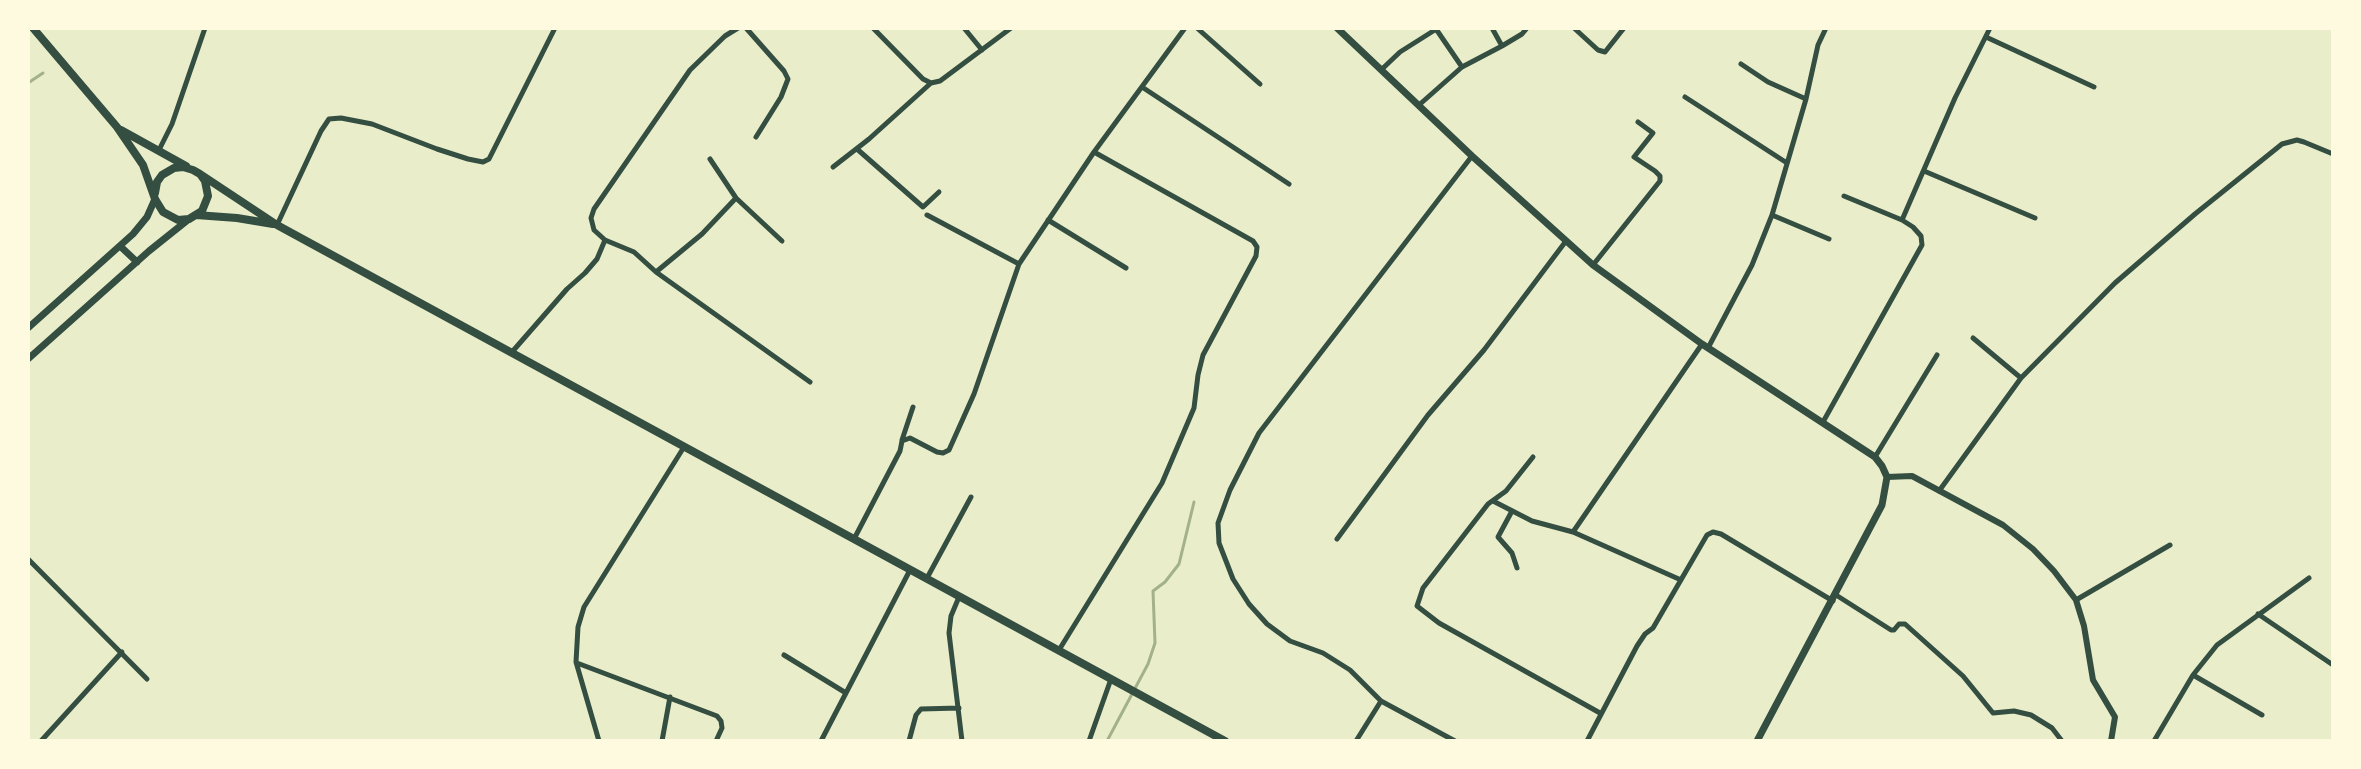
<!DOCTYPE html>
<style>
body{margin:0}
#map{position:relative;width:2361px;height:769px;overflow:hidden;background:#e9edc9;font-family:"Public Sans",sans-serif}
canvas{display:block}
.frame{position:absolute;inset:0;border:30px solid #fefae0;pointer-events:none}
</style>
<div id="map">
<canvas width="2361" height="769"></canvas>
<div class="frame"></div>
</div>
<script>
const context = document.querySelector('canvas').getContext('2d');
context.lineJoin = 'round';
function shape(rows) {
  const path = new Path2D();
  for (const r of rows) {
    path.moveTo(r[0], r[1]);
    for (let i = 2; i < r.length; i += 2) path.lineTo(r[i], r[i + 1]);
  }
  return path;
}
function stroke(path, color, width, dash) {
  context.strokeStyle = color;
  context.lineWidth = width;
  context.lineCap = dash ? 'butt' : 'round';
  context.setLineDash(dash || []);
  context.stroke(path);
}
const stream = shape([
 [28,83,43,73],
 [1107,741,1148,664,1155,643,1153,591,1165,582,1179,564,1194,502]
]);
const minor = shape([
 [746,28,784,71,788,79,781,97,756,137],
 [873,28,923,79,931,83,940,81,1011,28],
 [964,28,982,50],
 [1197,28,1260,84],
 [1492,28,1502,46],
 [1574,28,1598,50,1605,52,1624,28],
 [1436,29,1462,67],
 [1986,37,2094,87],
 [1741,64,1768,82,1806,99],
 [1381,70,1400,52,1438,28],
 [1142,87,1289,184],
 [1685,97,1787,163],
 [1419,105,1462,67,1502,46,1522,34,1527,28],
 [857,149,923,207,939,192],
 [159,150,172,124,205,28],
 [710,159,736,198,782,241],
 [833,167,869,139,931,83],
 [1924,171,2035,218],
 [927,215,1019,264],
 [1772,215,1829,239],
 [1048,220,1126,268],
 [1902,220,1955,98,1990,28],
 [277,225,321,131,329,119,341,118,372,124,437,149,468,159,483,162,489,159,555,28],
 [605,240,634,252,656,272,810,382],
 [1593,265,1660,181,1660,176,1655,171,1634,157,1653,133,1638,122],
 [656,272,702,234,736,198],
 [1973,338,2021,378],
 [1708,348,1752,265,1772,215,1806,99,1818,45,1826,28],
 [512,352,567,289,585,273,597,259,605,240,594,230,591,218,594,209,690,70,725,36,738,28],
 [1823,422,1922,245,1921,236,1913,227,1902,220,1844,196],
 [902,440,913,407],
 [1533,457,1506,491,1488,504,1423,588,1417,606,1439,623,1600,713],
 [1875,457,1937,355],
 [1939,491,2021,378,2115,283,2195,214,2282,144,2297,140,2304,142,2333,154],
 [1493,501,1532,521,1573,532,1681,580],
 [1512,511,1498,537,1512,553,1517,568],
 [1573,532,1702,344],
 [854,539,900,451,902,441,910,438,937,452,943,453,949,450,974,394,1019,264,1094,152,1185,28],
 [1337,539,1428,415,1484,350,1566,241],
 [28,559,147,679],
 [927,578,971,497],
 [1836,595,1891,630,1894,630,1899,624,1905,624,1963,676,1993,713,2014,711,2031,715,2052,728,2062,741],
 [959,597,951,616,949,633,962,741],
 [2076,600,2170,545],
 [2258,614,2333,665],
 [1059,650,1162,483,1194,408,1198,375,1203,355,1256,256,1257,247,1253,241,1094,152],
 [784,655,846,693],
 [577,663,717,716,721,721,722,728,716,741],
 [2193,675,2262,715],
 [41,741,122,652],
 [599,741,576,662,578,627,584,607,684,447],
 [662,741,670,697],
 [821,741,910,570],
 [909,741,916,715,921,709,959,708],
 [1089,741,1111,679],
 [1356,741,1381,701],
 [1455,741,1381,701,1350,670,1323,653,1290,641,1267,624,1249,604,1233,579,1219,543,1218,523,1230,490,1259,433,1472,156],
 [1587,741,1637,646,1645,634,1653,628,1707,535,1713,532,1721,534,1833,601],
 [2154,741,2193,675,2217,645,2309,578]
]);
const tertiary = shape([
 [1887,477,1912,476,2003,525,2033,549,2054,571,2076,600,2084,626,2093,680,2115,717,2111,741]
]);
const secondary = shape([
 [1337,28,1472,156,1593,265,1702,344,1875,457,1882,466,1887,477,1882,505,1757,741],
 [120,246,137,262],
 [28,328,133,234,147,217,155,199],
 [28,359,149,251,189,219]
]);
const primary = shape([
 [33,28,117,127,143,165,155,199,163,212,178,220,189,219,202,211,208,196,205,181,200,174,193,170,183,167,174,168,162,175,157,182,155,193],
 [121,130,186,166],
 [200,174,277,225,1225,741],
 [196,215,237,218,273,224]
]);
stroke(stream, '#a3b18a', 3);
stroke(minor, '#344e41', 5);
stroke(tertiary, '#344e41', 6);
stroke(secondary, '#344e41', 7);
stroke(primary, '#344e41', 8);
</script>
